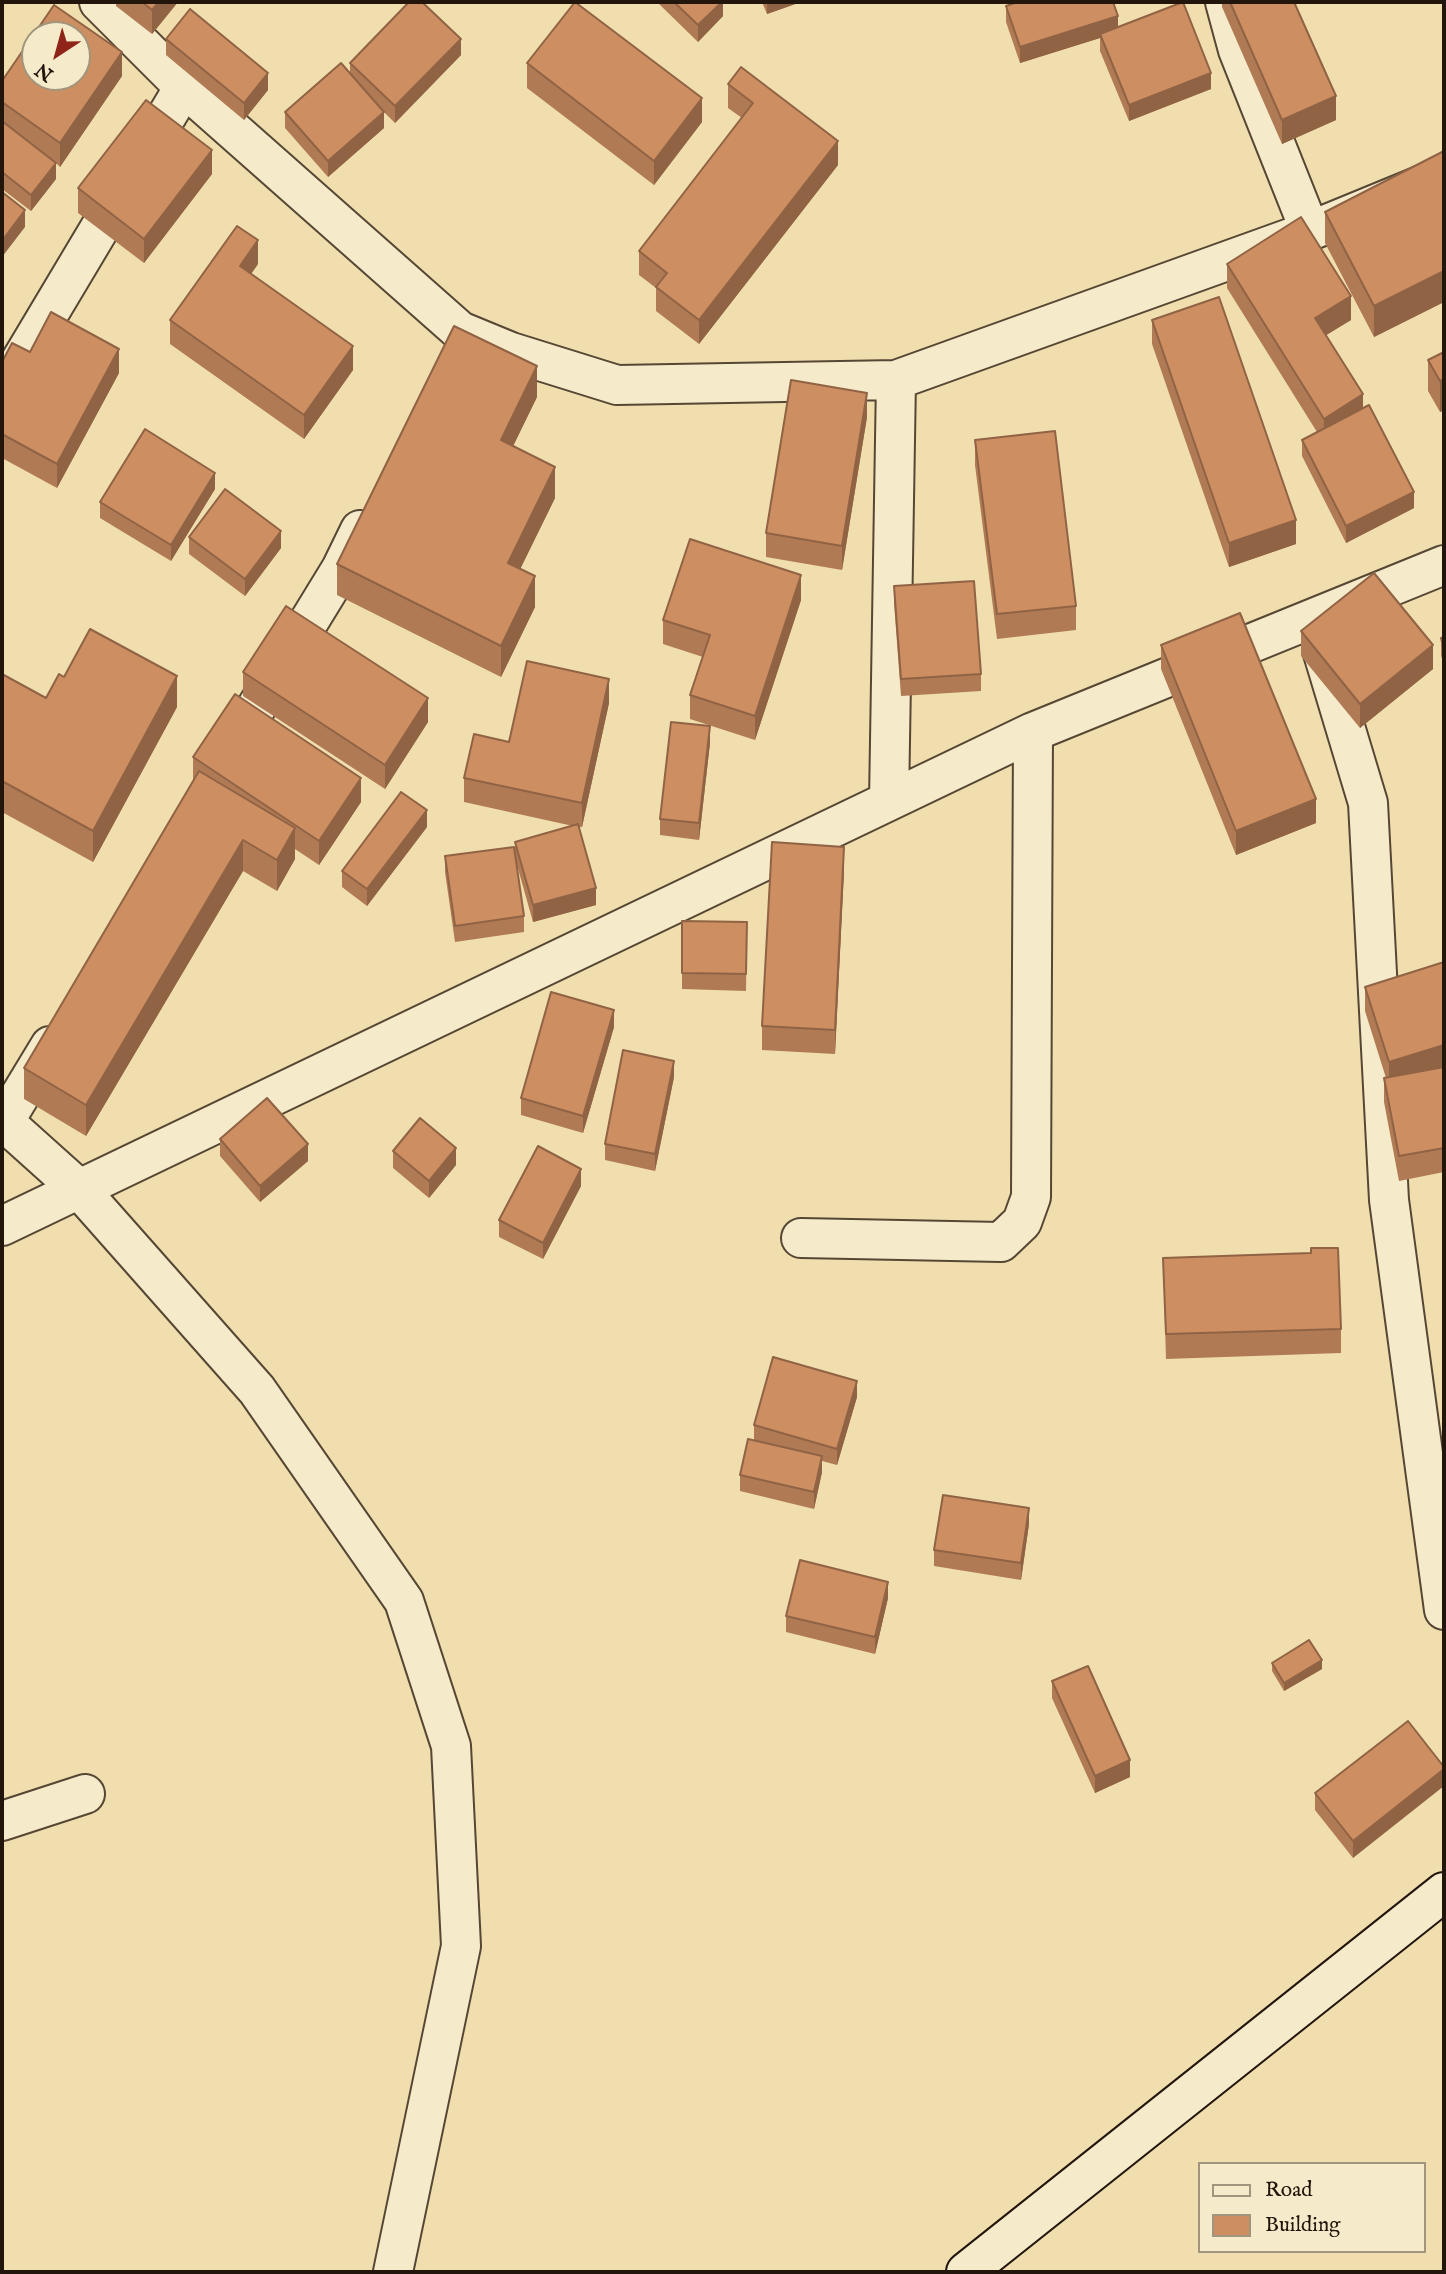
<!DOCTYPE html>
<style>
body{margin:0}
#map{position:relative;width:1446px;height:2274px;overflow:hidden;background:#f0deae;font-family:"IM FELL English",serif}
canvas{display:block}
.frame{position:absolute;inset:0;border:4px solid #22150c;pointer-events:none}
.legend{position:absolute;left:1198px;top:2162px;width:228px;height:91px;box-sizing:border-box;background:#f5eaca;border:2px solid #a1957e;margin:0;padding:9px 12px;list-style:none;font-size:21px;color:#22150c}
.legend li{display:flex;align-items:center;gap:14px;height:35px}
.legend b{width:35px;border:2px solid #a1957e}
.north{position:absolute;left:21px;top:21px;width:70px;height:70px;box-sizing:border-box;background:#f5eaca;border:2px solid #a1957e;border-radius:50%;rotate:216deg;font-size:19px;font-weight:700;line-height:28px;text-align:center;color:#22150c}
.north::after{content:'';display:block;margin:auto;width:24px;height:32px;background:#8f2418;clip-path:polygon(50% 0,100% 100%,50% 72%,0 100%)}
</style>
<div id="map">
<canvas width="1446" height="2274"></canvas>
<div class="frame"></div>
<ul class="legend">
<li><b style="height:9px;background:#f5eaca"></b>Road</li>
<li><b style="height:19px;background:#cd8e62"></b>Building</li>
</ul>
<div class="north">N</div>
</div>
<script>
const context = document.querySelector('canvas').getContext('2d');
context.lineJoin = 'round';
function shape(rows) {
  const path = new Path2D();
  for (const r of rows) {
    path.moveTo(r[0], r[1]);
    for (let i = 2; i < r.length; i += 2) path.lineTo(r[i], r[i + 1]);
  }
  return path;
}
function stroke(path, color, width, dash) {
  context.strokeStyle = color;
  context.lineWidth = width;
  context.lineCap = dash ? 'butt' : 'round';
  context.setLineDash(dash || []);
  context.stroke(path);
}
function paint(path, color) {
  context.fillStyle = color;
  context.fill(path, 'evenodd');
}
const minor = shape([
 [99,2,184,87,460,331,511,352,617,385,896,380,1310,231,1444,176],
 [1225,2,1238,50,1310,231],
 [2,392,184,87],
 [1322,650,1368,803,1389,1200,1444,1610],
 [229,752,341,569,360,530],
 [889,801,896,380],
 [2,1120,80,1190,257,1390,404,1601,451,1746,461,1946,393,2272],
 [4,1122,50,1046],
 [2,1226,1033,732,1444,565],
 [801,1238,1001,1242,1022,1222,1031,1197,1033,732],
 [2,1821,85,1794]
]);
const secondary = shape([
 [966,2272,1444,1892]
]);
const wall = shape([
 [116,2,178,2,152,34,116,6],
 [657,2,723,2,723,16,698,42],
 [762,2,801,2,767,14],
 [1222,2,1294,2,1336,120,1282,144,1222,7],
 [1006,6,1118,27,1211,89,1129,121,1100,51,1100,38,1020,63,1006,22],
 [166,39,268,90,244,120,166,55],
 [461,55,395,123,384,112,384,128,328,177,285,128,285,112,350,73,350,63],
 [527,63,702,122,654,185,527,88],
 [122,76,60,167,56,163,56,179,31,211,2,189,2,81],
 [728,84,838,165,699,344,656,311,656,288,639,275,639,251,742,118,728,108],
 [1444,151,1444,302,1374,337,1325,243,1325,212],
 [212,174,144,263,78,213,78,188],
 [258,264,251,274,353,370,304,439,170,344,170,320],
 [1227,264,1351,320,1326,335,1414,508,1346,543,1302,456,1302,440,1317,432,1227,288],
 [1444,309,1444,347,1443,347,1443,316],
 [1152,320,1296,544,1229,567,1152,344],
 [30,352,119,373,57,488,2,458,2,362],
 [1444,352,1444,410,1440,412,1428,391,1428,360],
 [537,397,513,446,555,498,520,569,535,607,501,677,337,595,337,564],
 [867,417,842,570,766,557,766,533],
 [975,440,1076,606,1076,630,997,639,975,465],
 [215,489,171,561,100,518,100,502],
 [189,537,281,548,245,596,189,554],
 [894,586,981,674,981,691,901,696,894,603],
 [801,600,755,740,690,719,690,695,703,657,663,644,663,620],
 [1301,631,1433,669,1360,728,1301,656],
 [1444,637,1444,667,1441,655,1441,638],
 [1161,645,1316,823,1236,855,1161,669],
 [243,672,428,722,385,789,243,696],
 [2,674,46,698,64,677,177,707,93,862,2,812],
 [609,703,582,827,579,827,596,905,533,922,517,865,524,916,524,932,455,942,445,872,445,856,515,852,515,842,573,826,464,802,464,778,509,742],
 [710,743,699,840,660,835,660,819],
 [193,757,361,802,319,865,295,849,295,859,277,891,243,871,86,1136,24,1099,24,1068,193,781],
 [427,827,367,906,342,887,342,871],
 [844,871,835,1054,762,1050,762,1026],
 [682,921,747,922,746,991,682,989],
 [1444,962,1444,1172,1399,1181,1384,1102,1384,1078,1386,1078,1365,1011,1365,987],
 [614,1027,583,1133,521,1115,521,1098],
 [674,1077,655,1171,605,1160,605,1144],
 [220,1139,308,1161,260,1202,220,1156],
 [393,1151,456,1165,429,1198,393,1168],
 [581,1186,543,1259,499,1237,499,1220],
 [1163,1258,1341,1329,1341,1353,1166,1359],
 [857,1397,837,1465,822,1461,822,1472,814,1509,740,1491,740,1475,754,1440,754,1425],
 [1029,1524,1021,1580,934,1566,934,1550],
 [888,1598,875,1654,786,1632,786,1616],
 [1272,1663,1322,1669,1284,1691,1272,1671],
 [1052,1681,1130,1777,1095,1793,1052,1698],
 [1408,1721,1353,1858,1315,1810,1315,1793]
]);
const shadedWall = shape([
 [159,2,178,2,152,34,152,10],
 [722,2,723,2,723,16,698,42,698,25],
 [767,2,801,2,767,14],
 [1118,16,1118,32,1100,34,1100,38,1020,63,1020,47],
 [461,39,461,55,395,123,395,106],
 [122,52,122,76,60,167,60,143],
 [268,73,268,90,244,120,244,103],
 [1211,73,1211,89,1129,121,1129,105],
 [1336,96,1336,120,1282,144,1282,120],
 [702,98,702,122,654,185,654,161],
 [384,112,384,128,328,177,328,161],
 [838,141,838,165,699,344,699,320],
 [212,150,212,174,144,263,144,239],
 [56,163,56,179,31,211,31,195],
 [25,210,25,227,2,257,2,241],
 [258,240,258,264,240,290,240,266],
 [1444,271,1444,302,1374,337,1374,306],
 [1351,296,1351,320,1315,342,1315,318],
 [353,346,353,370,304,439,304,415],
 [119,349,119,373,57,488,57,464],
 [537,366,537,397,501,471,501,440],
 [1444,379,1444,410,1440,412,1440,381],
 [867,393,867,417,842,570,842,546],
 [1363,394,1363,418,1324,443,1324,419],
 [555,467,555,498,508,594,508,563],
 [215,473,215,489,171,561,171,545],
 [1414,492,1414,508,1346,543,1346,526],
 [1296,520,1296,544,1229,567,1229,543],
 [281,531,281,548,245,596,245,579],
 [801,575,801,600,755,740,755,716],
 [535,576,535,607,501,677,501,646],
 [1433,645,1433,669,1360,728,1360,704],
 [177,676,177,707,93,862,93,831],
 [609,679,609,703,582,827,582,803],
 [428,698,428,722,385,789,385,765],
 [710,726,710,743,699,840,699,823],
 [361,778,361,802,319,865,319,841],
 [1316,799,1316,823,1236,855,1236,831],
 [427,810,427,827,367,906,367,889],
 [295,828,295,859,277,891,277,860],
 [243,840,243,871,86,1136,86,1105],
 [844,847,844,871,835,1054,835,1030],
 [596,888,596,905,533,922,533,905],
 [614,1010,614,1027,583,1133,583,1116],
 [1444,1045,1444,1069,1389,1086,1389,1062],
 [674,1061,674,1077,655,1171,655,1154],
 [308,1144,308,1161,260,1202,260,1186],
 [456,1148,456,1165,429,1198,429,1181],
 [581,1169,581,1186,543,1259,543,1243],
 [857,1381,857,1397,837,1465,837,1449],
 [822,1456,822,1472,814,1509,814,1492],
 [1029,1508,1029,1524,1021,1580,1021,1563],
 [888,1582,888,1598,875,1654,875,1637],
 [1322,1660,1322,1669,1284,1691,1284,1683],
 [1130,1760,1130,1777,1095,1793,1095,1776],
 [1444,1769,1444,1786,1353,1858,1353,1841]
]);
const building = shape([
 [142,2,159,2,152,10,142,2],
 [409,2,422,2,461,39,395,106,350,63,409,2],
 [575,2,702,98,654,161,527,63,575,2],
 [674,2,722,2,698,25,674,2],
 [1018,2,1113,2,1118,16,1020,47,1006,6,1018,2],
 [1183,2,1211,73,1129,105,1100,34,1183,2],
 [1230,2,1294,2,1336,96,1282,120,1230,2],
 [54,5,122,52,60,143,2,102,2,81,54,5],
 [35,35,77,35,77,77,35,77,35,35],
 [190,9,268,73,244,103,166,39,190,9],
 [341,63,384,112,328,161,285,112,341,63],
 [741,67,838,141,699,320,656,287,667,273,639,251,753,103,728,84,741,67],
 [146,100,212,150,144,239,78,188,146,100],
 [2,121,56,163,31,195,2,172,2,121],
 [1444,151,1444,271,1374,306,1325,212,1444,151],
 [2,192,25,210,2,241,2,192],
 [1301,217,1351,296,1315,318,1363,394,1324,419,1227,264,1301,217],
 [237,226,258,240,240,266,353,346,304,415,170,320,237,226],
 [1219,297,1296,520,1229,543,1152,320,1219,297],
 [51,312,119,349,57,464,2,434,2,362,12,343,30,352,51,312],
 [454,326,537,366,501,440,555,467,508,563,535,576,501,646,337,564,454,326],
 [1444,352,1444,379,1440,381,1428,360,1444,352],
 [791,380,867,393,842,546,766,533,791,380],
 [1369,405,1414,492,1346,526,1302,440,1369,405],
 [145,429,215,473,171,545,100,502,145,429],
 [1055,431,1076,606,997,614,975,440,1055,431],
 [225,489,281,531,245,579,189,537,225,489],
 [690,539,801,575,755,716,690,695,710,635,663,620,690,539],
 [1374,573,1433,645,1360,704,1301,631,1374,573],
 [974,581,981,674,901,679,894,586,974,581],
 [286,606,428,698,385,765,243,672,286,606],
 [1240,613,1316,799,1236,831,1161,645,1240,613],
 [90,629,177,676,93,831,2,781,2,674,46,698,59,674,64,677,90,629],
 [1444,637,1444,650,1441,638,1444,637],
 [527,661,609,679,582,803,464,778,474,734,509,742,527,661],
 [235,694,361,778,319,841,193,757,235,694],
 [671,722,710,726,699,823,660,819,671,722],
 [199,771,295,828,277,860,243,840,86,1105,24,1068,199,771],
 [401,792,427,810,367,889,342,871,401,792],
 [578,824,596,888,533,905,515,842,578,824],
 [772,842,844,847,835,1030,762,1026,772,842],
 [514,847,524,916,455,926,445,856,514,847],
 [682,921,747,922,746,974,682,973,682,921],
 [1444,962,1444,1045,1389,1062,1365,987,1444,962],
 [551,992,614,1010,583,1116,521,1098,551,992],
 [623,1050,674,1061,655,1154,605,1144,623,1050],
 [1444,1067,1444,1148,1399,1156,1384,1078,1444,1067],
 [267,1098,308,1144,260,1186,220,1139,267,1098],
 [420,1118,456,1148,429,1181,393,1151,420,1118],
 [538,1146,581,1169,543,1243,499,1220,538,1146],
 [1311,1248,1338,1248,1341,1329,1166,1334,1163,1258,1311,1253,1311,1248],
 [773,1357,857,1381,837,1449,754,1425,773,1357],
 [748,1439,822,1456,814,1492,740,1475,748,1439],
 [943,1495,1029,1508,1021,1563,934,1550,943,1495],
 [800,1560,888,1582,875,1637,786,1616,800,1560],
 [1309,1640,1322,1660,1284,1683,1272,1663,1309,1640],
 [1088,1666,1130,1760,1095,1776,1052,1681,1088,1666],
 [1408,1721,1444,1767,1444,1769,1353,1841,1315,1793,1408,1721]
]);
stroke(minor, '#564734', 42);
stroke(secondary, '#22150c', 42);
stroke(minor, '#f5eaca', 38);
stroke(secondary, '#f5eaca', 38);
paint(wall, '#b07a54');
paint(shadedWall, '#906345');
paint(building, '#cd8e62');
stroke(building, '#906345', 2);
</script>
